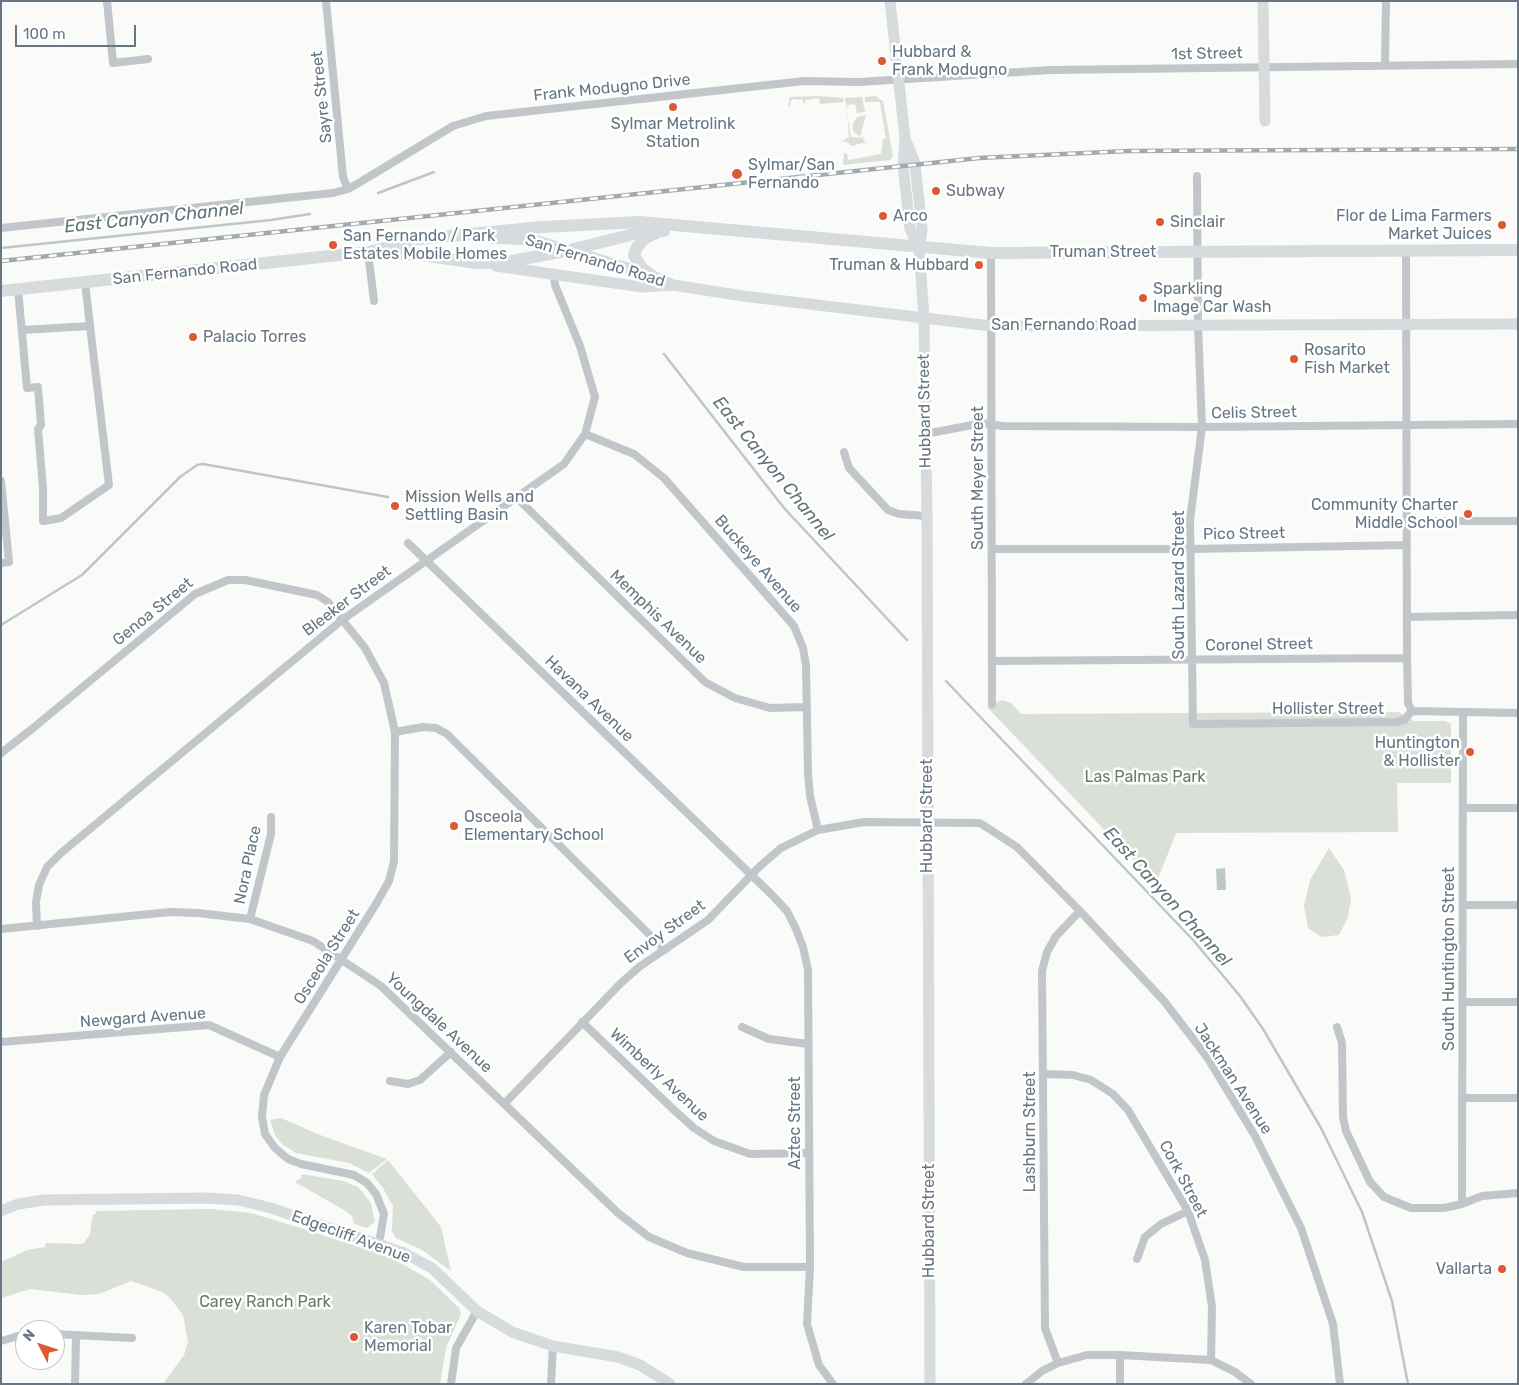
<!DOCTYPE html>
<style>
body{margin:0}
#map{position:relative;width:1519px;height:1385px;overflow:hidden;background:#fafaf8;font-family:Rubik,sans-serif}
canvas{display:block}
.frame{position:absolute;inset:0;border:2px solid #667682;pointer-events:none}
.north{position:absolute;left:15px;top:1320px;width:50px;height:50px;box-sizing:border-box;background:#fff;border:1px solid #c2c8cd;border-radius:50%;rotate:311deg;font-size:14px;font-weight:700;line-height:20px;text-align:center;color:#667682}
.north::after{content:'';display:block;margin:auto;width:18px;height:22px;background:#dc5936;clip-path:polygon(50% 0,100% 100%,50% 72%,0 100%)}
.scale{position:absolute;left:15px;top:25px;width:121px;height:22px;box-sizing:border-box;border:2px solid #667682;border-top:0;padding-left:6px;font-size:15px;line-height:18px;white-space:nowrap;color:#667682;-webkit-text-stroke:4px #fff;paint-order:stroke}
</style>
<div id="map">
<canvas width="1519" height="1385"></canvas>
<div class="frame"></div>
<div class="north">N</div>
<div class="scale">100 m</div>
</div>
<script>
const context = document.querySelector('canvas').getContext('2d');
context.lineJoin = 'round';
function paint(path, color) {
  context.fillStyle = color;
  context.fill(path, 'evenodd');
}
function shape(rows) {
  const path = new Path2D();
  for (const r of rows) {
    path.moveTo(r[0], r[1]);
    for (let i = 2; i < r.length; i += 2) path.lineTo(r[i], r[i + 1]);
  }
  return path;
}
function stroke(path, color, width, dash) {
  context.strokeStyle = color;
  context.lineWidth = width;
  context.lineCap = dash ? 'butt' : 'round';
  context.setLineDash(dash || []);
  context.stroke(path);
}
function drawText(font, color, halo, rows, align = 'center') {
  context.font = font + ' Rubik,sans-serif';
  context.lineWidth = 5;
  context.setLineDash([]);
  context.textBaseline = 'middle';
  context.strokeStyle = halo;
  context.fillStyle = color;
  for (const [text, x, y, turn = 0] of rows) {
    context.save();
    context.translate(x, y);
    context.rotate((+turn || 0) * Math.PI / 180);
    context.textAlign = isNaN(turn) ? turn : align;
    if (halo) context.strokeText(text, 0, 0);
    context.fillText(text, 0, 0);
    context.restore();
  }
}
const green = shape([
 [817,96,843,98,844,102,820,104,819,98,806,100,804,105,803,100,792,99,789,107,788,106,790,97],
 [875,96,883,101,893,156,890,160,843,165,844,154,847,153,848,160,881,154,883,139,886,139,880,102,865,102,865,97],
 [862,97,865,112,857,113,855,104,847,105,847,112,845,98],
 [847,113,851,137,862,138,864,135,863,141,867,142,851,146,849,143,842,141,849,137],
 [866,115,860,137,853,131,853,123,857,117],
 [1002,700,1011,703,1021,714,1399,712,1414,721,1445,721,1451,724,1451,783,1397,783,1398,832,1176,833,1156,884,987,707],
 [1329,848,1344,870,1351,898,1348,917,1339,935,1322,937,1308,928,1304,906,1310,880],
 [281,1118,320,1135,387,1159,369,1173,349,1163,296,1153,282,1144,275,1135,270,1120],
 [388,1160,441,1227,451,1271,422,1250,396,1238,392,1231,393,1206,383,1188,372,1174],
 [302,1174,343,1181,358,1187,371,1203,375,1222,367,1228,354,1224,352,1216,344,1210,295,1182,301,1178],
 [211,1209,251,1213,310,1231,390,1257,430,1280,459,1308,461,1314,446,1348,440,1384,163,1384,184,1355,188,1342,183,1315,170,1298,162,1292,131,1281,99,1294,81,1295,30,1289,1,1298,1,1262,27,1250,45,1247,46,1243,83,1244,90,1234,93,1214,96,1214,96,1211]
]);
const water = shape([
 [1225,868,1226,890,1217,890,1216,869]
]);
const stream = shape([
 [378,193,434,172],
 [1,248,271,220,310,214],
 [664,354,784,508,907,640],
 [1,625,82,575,180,477,197,465,203,464,388,497],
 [946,681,1194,941,1240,996,1263,1029,1321,1128,1362,1212,1392,1301,1408,1384]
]);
const street = shape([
 [107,1,113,63,148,59],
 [326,1,343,177,348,189],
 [1385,65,1386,1],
 [1197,176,1198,326,1202,427,1190,520,1193,724,1396,722,1404,720,1412,711],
 [1,228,333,193,348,189,362,181,453,126,486,116,777,84,804,81,859,82,1051,70,1518,64],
 [368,252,374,301],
 [1406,252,1407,658,1408,703,1412,711],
 [991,253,992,704],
 [18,289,27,388,38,387,41,425,38,429,43,488,43,521,61,518,109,485,90,326],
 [22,330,90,326,85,282],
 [585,434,634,454,664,478,794,626,803,648,806,665,808,773,810,796,818,830],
 [925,434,983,423,1002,426,1202,427,1518,424],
 [844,452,849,468,888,510,899,514,927,516],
 [1,481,9,562,1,563],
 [517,498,705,682,735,698,770,708,806,707],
 [1407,521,1518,521],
 [408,543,771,894,787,911,796,929,803,947,808,970,810,1267,807,1324,819,1365,833,1384],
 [992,549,1192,549,1407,545],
 [1408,617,1518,615],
 [992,661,1407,658],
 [1412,711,1518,713],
 [395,732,423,727,436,728,447,734,665,950],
 [1,753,32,729,195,594,228,580,245,580,317,595,328,602,365,648,384,683,395,732,394,861,389,881,376,904,280,1057,264,1095,262,1117,265,1134,275,1148,288,1159,301,1164,354,1175,367,1183,376,1194,384,1214,379,1243],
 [1463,808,1518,808],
 [1463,905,1518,905],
 [250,919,271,834,271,817],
 [37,926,36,902,39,885,47,867,61,853,342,620,564,464,585,434,595,397,580,346,555,285,554,275],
 [1,929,170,912,198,913,250,919,313,941,381,986,618,1213,649,1237,687,1253,744,1267,810,1267],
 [1463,1002,1518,1002],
 [582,1022,674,1110,694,1128,714,1141,750,1154,809,1153],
 [742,1027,769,1039,808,1044],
 [1337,1027,1342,1043,1343,1117,1346,1131,1370,1182,1384,1197,1411,1208,1444,1208,1462,1204,1482,1196,1518,1193],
 [1,1042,209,1025,280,1057],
 [1044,1074,1073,1075,1091,1080,1113,1094,1128,1110,1188,1211,1205,1260,1212,1307,1211,1360],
 [390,1081,408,1084,420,1080,451,1052],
 [1462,1098,1518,1098],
 [504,1104,621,983,639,967,708,920,759,867,781,848,818,830,864,822,980,823,1017,847,1080,911,1164,1001,1207,1057,1255,1136,1301,1228,1333,1324,1340,1384],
 [1462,1204,1463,713],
 [1137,1259,1145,1237,1161,1224,1188,1211],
 [55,1334,132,1338],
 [1,1341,25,1334],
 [1120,1355,1120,1384],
 [1058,1363,1045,1328,1042,971,1047,952,1056,936,1080,911],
 [75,1384,76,1335],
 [451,1384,456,1348,477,1311],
 [551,1384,553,1346],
 [1026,1384,1042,1371,1058,1363,1087,1355,1120,1355,1211,1360,1235,1372,1251,1384]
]);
const secondary = shape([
 [890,1,905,138,915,163,922,230,919,248,924,318,927,516,930,1384],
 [1263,1,1265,121],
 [905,140,903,165,910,229,919,248],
 [490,238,534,240,651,275,671,284],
 [496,266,642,287,673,285,743,296,991,326,1518,324],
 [1,1211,18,1204,44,1200,207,1198,238,1200,271,1208,404,1253,432,1268,477,1311,512,1332,553,1346,618,1357,640,1365,670,1384]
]);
const primary = shape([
 [385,253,421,255,477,263,507,262,570,250,638,233,664,231],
 [651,275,641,267,634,255,636,249,644,239,656,233],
 [1,291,368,252,420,239,542,227,640,222,991,253,1518,250]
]);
const rail = shape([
 [1,261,979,158,1128,151,1518,149]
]);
const markers = [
 [882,61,5,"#dc5936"],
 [673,107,5,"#dc5936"],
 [737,174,6,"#dc5936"],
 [936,191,5,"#dc5936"],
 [883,216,5,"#dc5936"],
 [1160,222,5,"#dc5936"],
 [1502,225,5,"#dc5936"],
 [333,245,5,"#dc5936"],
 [979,265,5,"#dc5936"],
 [1143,298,5,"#dc5936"],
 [193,337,5,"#dc5936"],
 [1294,359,5,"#dc5936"],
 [395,506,5,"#dc5936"],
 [1468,514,5,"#dc5936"],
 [1470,752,5,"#dc5936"],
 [454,826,5,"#dc5936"],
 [1502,1269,5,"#dc5936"],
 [354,1337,5,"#dc5936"]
];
const poiNames = [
 ["Hubbard &",892,52],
 ["Frank Modugno",892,70],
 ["Sylmar Metrolink",673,124,"center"],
 ["Station",673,142,"center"],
 ["Sylmar/San",748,165],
 ["Fernando",748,183],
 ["Subway",946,191],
 ["Arco",893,216],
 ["Flor de Lima Farmers",1492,216,"right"],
 ["Market Juices",1492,234,"right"],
 ["Sinclair",1170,222],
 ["San Fernando / Park",343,236],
 ["Estates Mobile Homes",343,254],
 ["Truman & Hubbard",969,265,"right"],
 ["Sparkling",1153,289],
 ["Image Car Wash",1153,307],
 ["Palacio Torres",203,337],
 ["Rosarito",1304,350],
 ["Fish Market",1304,368],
 ["Mission Wells and",405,497],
 ["Settling Basin",405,515],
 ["Community Charter",1458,505,"right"],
 ["Middle School",1458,523,"right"],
 ["Huntington",1460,743,"right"],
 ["& Hollister",1460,761,"right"],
 ["Osceola",464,817],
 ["Elementary School",464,835],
 ["Vallarta",1492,1269,"right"],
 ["Karen Tobar",364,1328],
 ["Memorial",364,1346]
];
const streetNames = [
 ["1st Street",1207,54,-1],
 ["Frank Modugno Drive",612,88,-6],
 ["Sayre Street",322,97,-96],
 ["Truman Street",1103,252],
 ["San Fernando Road",595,261,17],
 ["San Fernando Road",185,272,-6],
 ["San Fernando Road",1064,325],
 ["Hubbard Street",925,411,-91],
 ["Celis Street",1254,413,-1],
 ["South Meyer Street",978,478,-90],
 ["Pico Street",1244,534,-1],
 ["Buckeye Avenue",758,564,49],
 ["South Lazard Street",1179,585,-90],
 ["Bleeker Street",347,601,-37],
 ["Genoa Street",153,612,-39],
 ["Memphis Avenue",658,617,44],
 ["Coronel Street",1259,645,-1],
 ["Havana Avenue",589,699,44],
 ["Hollister Street",1328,709],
 ["Hubbard Street",927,816,-90],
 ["Nora Place",248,865,-78],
 ["Envoy Street",665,932,-36],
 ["Osceola Street",327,957,-58],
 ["South Huntington Street",1449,959,-90],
 ["Newgard Avenue",143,1018,-4],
 ["Youngdale Avenue",439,1023,43],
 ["Wimberly Avenue",659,1075,43],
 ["Jackman Avenue",1233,1079,57],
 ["Aztec Street",795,1123,-90],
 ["Lashburn Street",1030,1132,-90],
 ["Cork Street",1183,1179,62],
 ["Hubbard Street",929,1221,-90],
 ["Edgecliff Avenue",351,1237,20]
];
const parkNames = [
 ["Las Palmas Park",1145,777],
 ["Carey Ranch Park",265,1302]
];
const waterNames = [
 ["East Canyon Channel",154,218,-6],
 ["East Canyon Channel",773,469,51],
 ["East Canyon Channel",1167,897,48]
];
paint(green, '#dadfd7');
paint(water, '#bbc7cb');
stroke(stream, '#bbc7cb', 2.5);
stroke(street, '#c1c6ca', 8);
stroke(secondary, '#d6dbde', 11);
stroke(primary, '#d6dbde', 12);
stroke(rail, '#a3aaaf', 4.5);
stroke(rail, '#fff', 2.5, [8]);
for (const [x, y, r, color] of markers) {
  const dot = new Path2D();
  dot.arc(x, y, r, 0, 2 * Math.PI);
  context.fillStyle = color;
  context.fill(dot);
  stroke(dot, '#fff', 2);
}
drawText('16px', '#667682', '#fff', poiNames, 'left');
drawText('16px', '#667682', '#fff', streetNames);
drawText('16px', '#697a65', '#fff', parkNames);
drawText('italic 18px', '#61757b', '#fff', waterNames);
</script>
